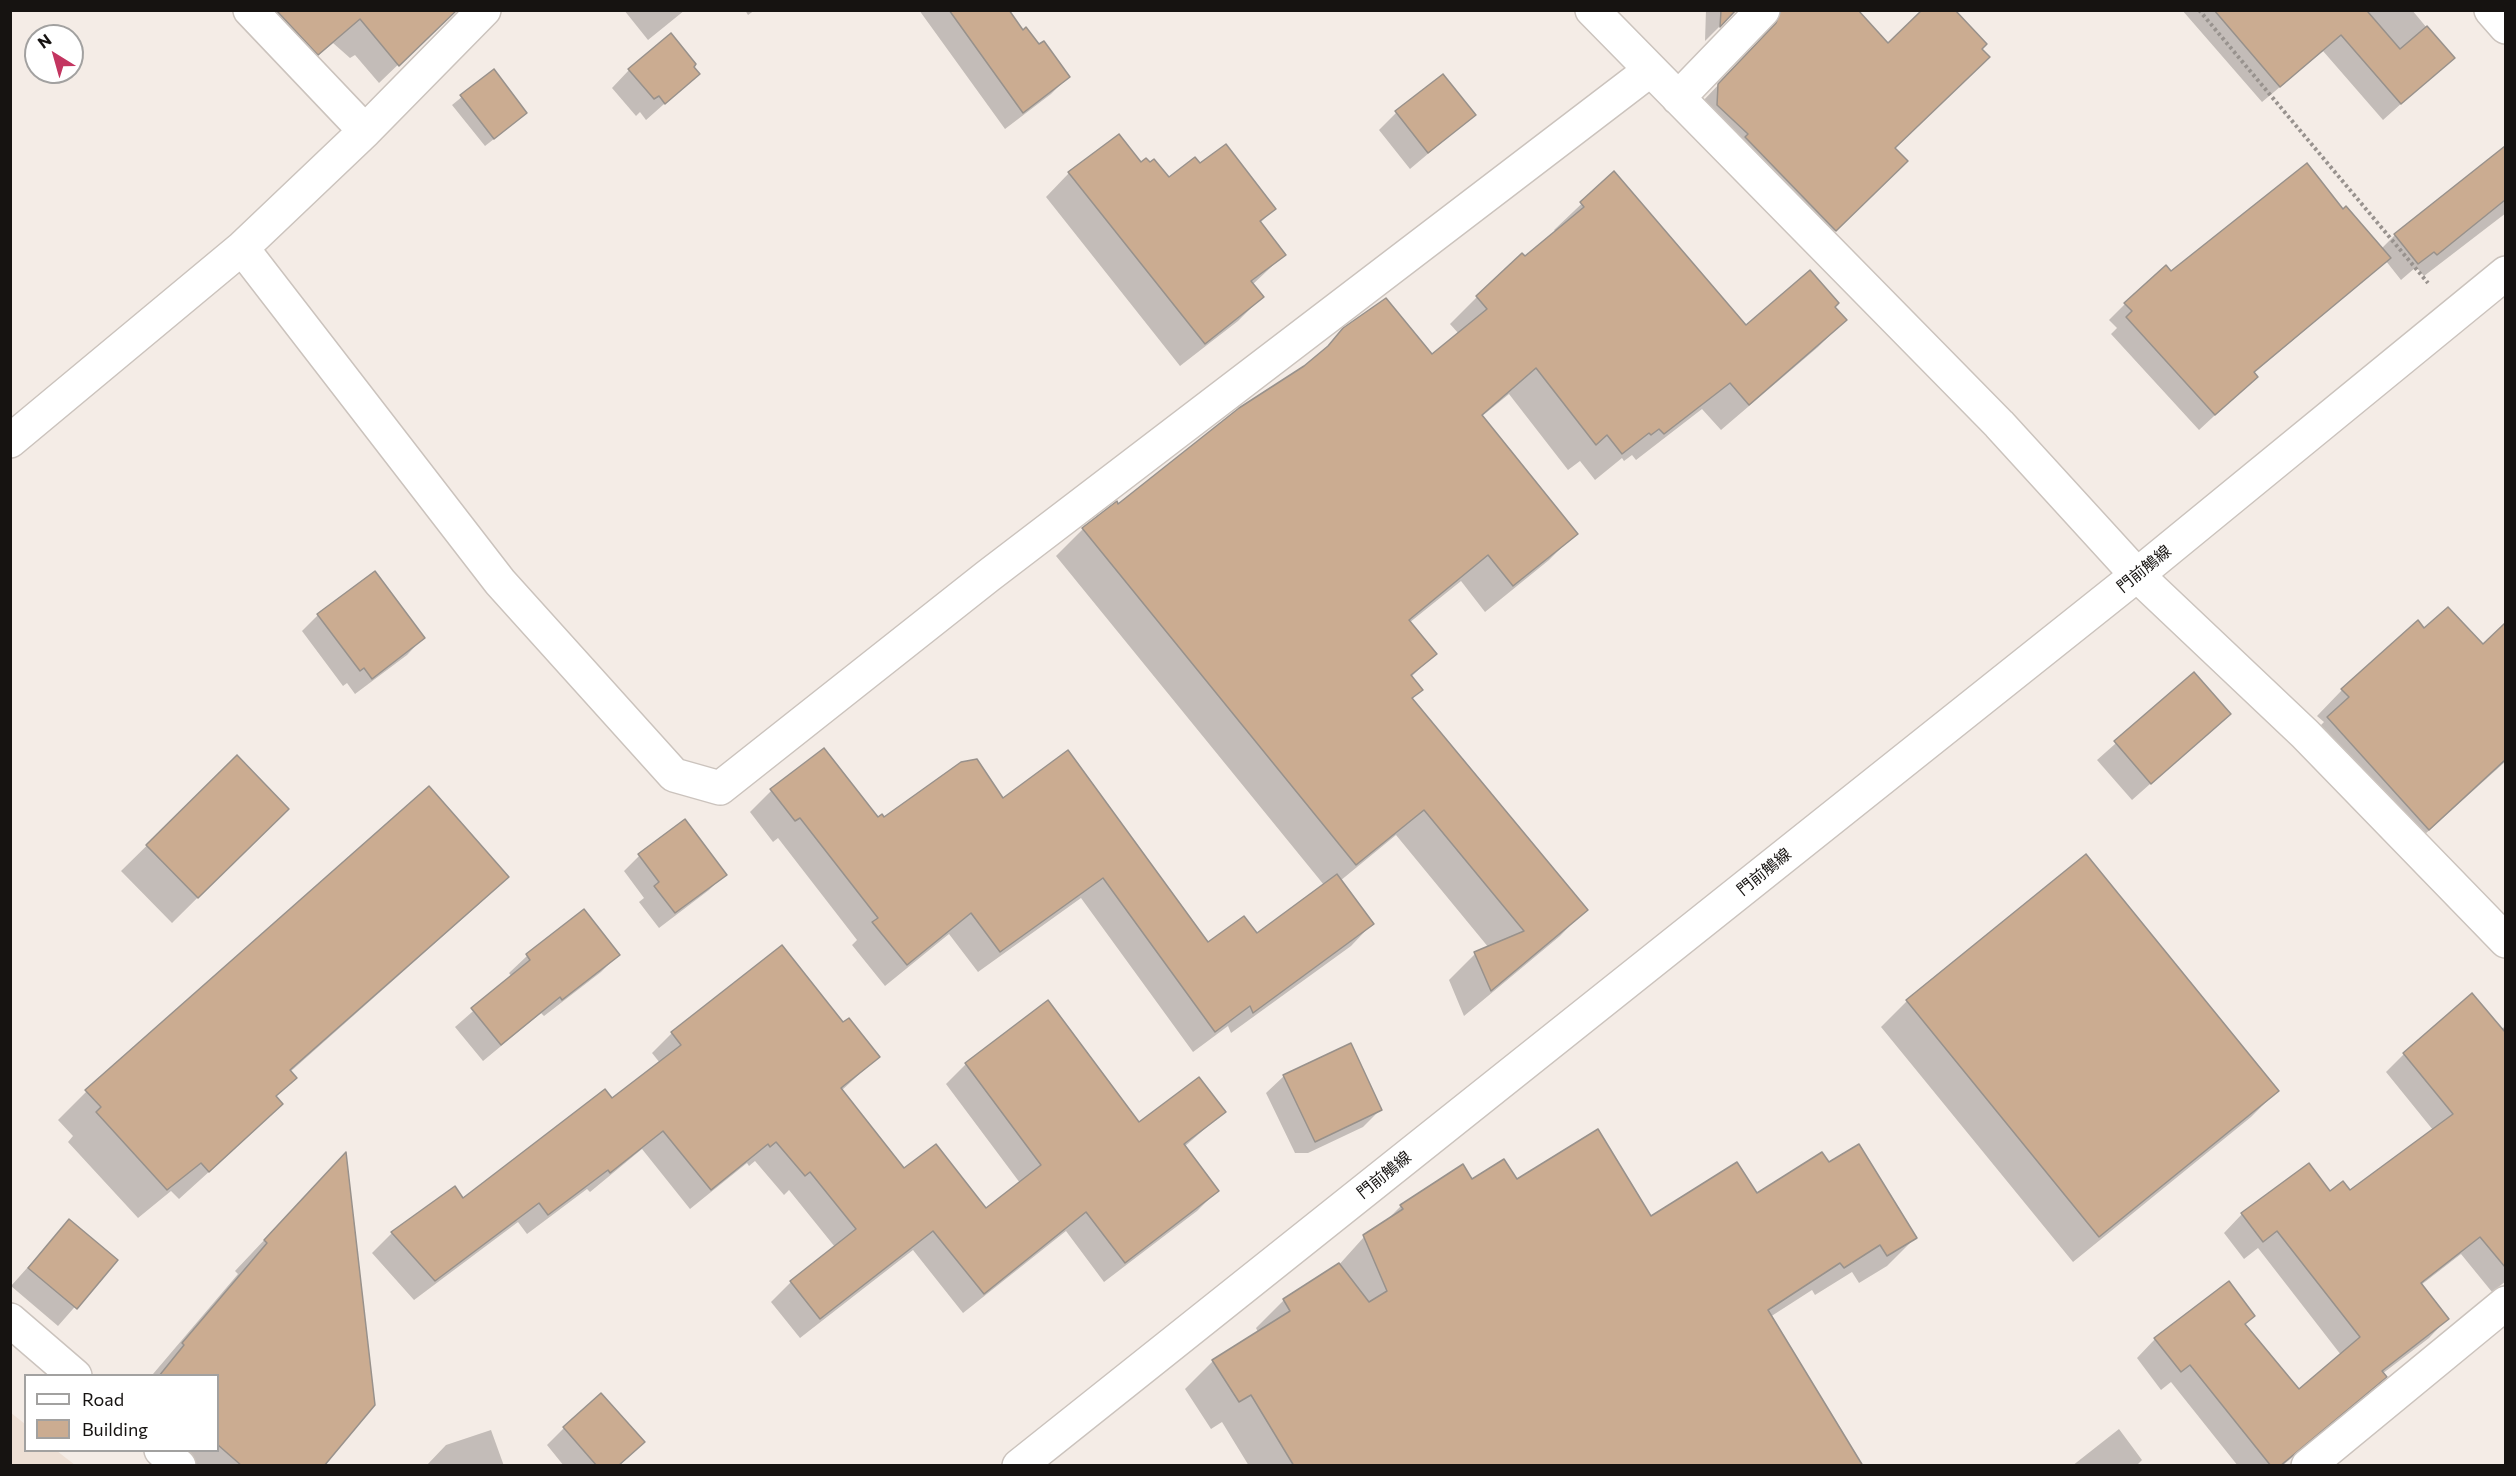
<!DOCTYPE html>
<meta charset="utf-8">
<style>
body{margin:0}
#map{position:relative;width:2516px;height:1476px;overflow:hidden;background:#f4ece6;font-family:Commissioner,sans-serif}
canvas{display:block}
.frame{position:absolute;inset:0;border:12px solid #161311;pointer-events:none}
.legend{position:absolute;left:24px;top:1374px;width:195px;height:78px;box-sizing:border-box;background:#fff;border:2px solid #a2a1a0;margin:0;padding:8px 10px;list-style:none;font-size:18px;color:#161311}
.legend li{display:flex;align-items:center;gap:12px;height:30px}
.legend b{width:30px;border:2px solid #a2a1a0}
.north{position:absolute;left:24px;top:24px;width:60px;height:60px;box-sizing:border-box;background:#fff;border:2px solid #a2a1a0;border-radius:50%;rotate:323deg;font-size:16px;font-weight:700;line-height:24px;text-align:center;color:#161311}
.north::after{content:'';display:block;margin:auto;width:21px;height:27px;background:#c33560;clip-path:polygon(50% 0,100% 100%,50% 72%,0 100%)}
</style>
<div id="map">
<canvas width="2516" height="1476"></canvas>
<div class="frame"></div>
<ul class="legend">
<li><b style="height:8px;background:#fff"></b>Road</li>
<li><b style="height:16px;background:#cbac91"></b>Building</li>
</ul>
<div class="north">N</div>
</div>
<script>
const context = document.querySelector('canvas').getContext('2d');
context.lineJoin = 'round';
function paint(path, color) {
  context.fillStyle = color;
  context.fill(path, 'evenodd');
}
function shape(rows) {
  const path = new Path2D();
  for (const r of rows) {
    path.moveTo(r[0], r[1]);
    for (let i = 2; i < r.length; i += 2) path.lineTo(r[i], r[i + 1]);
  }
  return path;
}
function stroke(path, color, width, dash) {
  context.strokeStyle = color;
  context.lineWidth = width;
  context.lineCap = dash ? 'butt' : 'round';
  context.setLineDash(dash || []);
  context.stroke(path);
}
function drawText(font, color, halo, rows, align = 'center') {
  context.font = font + ' Commissioner,"Noto Sans JP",sans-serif';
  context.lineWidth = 6;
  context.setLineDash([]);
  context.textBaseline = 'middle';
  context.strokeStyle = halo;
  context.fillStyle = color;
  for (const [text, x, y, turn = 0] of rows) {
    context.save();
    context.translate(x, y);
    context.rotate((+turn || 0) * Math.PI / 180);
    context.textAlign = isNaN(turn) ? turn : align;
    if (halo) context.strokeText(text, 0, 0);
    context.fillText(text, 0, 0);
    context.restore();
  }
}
const built = shape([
 [10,1412,25,1424,26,1450,57,1451,75,1465,11,1465]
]);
const shadow = shape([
 [455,10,379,83,355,55,350,58,333,43,298,73,244,16,231,11],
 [624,10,685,10,648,40],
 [745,10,755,10,748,15],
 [919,10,1007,10,1023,32,1068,77,1051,94,1005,129],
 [1706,10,1736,10,1705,41],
 [1755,10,1856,10,1893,148,1906,161,1818,247,1702,102,1760,41,1765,32,1765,22],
 [2182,10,2412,10,2452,58,2383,120,2323,51,2262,102],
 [692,67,698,74,646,120,640,112,636,116,612,88,629,70],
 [494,71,517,121,485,146,452,105],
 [1396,113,1474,115,1410,169,1379,130],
 [1119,136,1140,164,1169,180,1200,165,1274,209,1260,223,1284,255,1252,285,1262,297,1238,321,1180,366,1046,197,1069,173],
 [2506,148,2506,213,2424,276,2416,267,2401,280,2386,261,2253,374,2240,392,2199,430,2111,334,2117,328,2109,320,2125,304,2171,273,2343,211,2381,249,2395,235],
 [1614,173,1746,327,1833,307,1845,320,1818,347,1721,430,1702,409,1636,460,1632,455,1624,461,1622,458,1595,480,1580,461,1568,470,1509,394,1481,417,1576,533,1549,560,1485,612,1461,581,1409,623,1435,654,1411,677,1421,690,1411,700,1586,909,1560,936,1464,1016,1449,980,1475,954,1489,948,1396,835,1340,881,1372,924,1351,946,1231,1033,1228,1026,1193,1052,1081,898,978,972,949,934,885,986,852,945,857,940,778,838,773,842,750,812,771,791,824,750,878,819,1003,800,1208,944,1257,935,1324,885,1056,556,1083,529,1116,503,1118,506,1315,359,1344,329,1432,357,1459,334,1450,324,1477,297,1556,232,1554,230],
 [318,615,423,638,407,655,355,694,347,683,343,686,302,631],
 [2506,625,2506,761,2403,854,2302,744,2324,722,2317,716,2342,690,2424,630,2482,646],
 [2194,674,2229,714,2132,800,2097,760],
 [237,757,287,809,172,923,121,871],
 [429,788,507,877,478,905,290,1072,295,1078,275,1097,281,1104,253,1132,179,1199,171,1191,138,1218,68,1142,73,1136,58,1120,86,1092],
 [639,856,725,874,709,890,659,928,639,902,644,898,624,871],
 [584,911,618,955,601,972,544,1016,541,1013,483,1061,455,1027,512,977,509,973,527,956],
 [1907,1001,2277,1091,2251,1117,2073,1262,1881,1027],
 [1048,1003,1139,1124,1224,1112,1184,1147,1217,1191,1197,1211,1104,1282,1066,1231,963,1313,913,1250,800,1338,771,1302,791,1282,835,1247,789,1190,784,1195,755,1161,749,1166,747,1163,690,1209,642,1149,590,1192,587,1189,527,1234,518,1222,414,1300,372,1253,392,1233,463,1200,611,1100,660,1063,652,1053,672,1033,843,1025,878,1057,841,1091,903,1170,986,1210,1020,1183,946,1084,966,1064],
 [2506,1026,2506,1281,2492,1292,2461,1254,2421,1285,2447,1319,2429,1338,2382,1374,2385,1377,2366,1395,2282,1466,2238,1466,2171,1382,2161,1390,2137,1358,2155,1339,2253,1316,2244,1325,2298,1391,2341,1355,2258,1248,2244,1259,2224,1233,2242,1214,2329,1193,2350,1192,2433,1130,2386,1072,2404,1054,2501,1029],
 [1284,1076,1381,1109,1363,1127,1308,1153,1295,1153,1266,1093],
 [1828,1164,1915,1238,1887,1266,1859,1283,1852,1272,1815,1295,1812,1290,1770,1317,1861,1466,1249,1466,1222,1422,1211,1429,1185,1389,1213,1361,1258,1332,1256,1328,1284,1300,1337,1267,1364,1237,1382,1225,1401,1206,1472,1181,1517,1181,1651,1218,1756,1195],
 [316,1185,322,1466,179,1466,161,1450,218,1450,218,1376,153,1374,238,1274,235,1271],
 [69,1221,116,1260,58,1326,11,1286],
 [564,1428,643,1442,619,1466,564,1466,547,1445],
 [2119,1429,2142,1460,2136,1466,2072,1466],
 [491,1430,504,1466,426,1466,446,1445]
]);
const building = shape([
 [276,10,457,10,399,66,360,19,318,55,276,10],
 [949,10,1009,10,1023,30,1026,27,1039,44,1044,41,1070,77,1023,113,949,10],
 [1721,10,1736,10,1720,27,1721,10],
 [1781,10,1858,10,1888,43,1922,10,1955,10,1987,44,1982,49,1990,57,1895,148,1908,161,1836,231,1745,137,1748,134,1717,105,1718,84,1776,23,1781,10],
 [2214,10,2370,10,2368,12,2400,49,2427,26,2455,58,2401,104,2341,35,2280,87,2214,10],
 [671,33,696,64,694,67,700,74,665,104,659,96,654,99,628,69,671,33],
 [494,69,527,113,494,139,460,95,494,69],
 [1443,74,1476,115,1428,153,1395,111,1443,74],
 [1119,134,1141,162,1146,158,1150,162,1154,159,1169,177,1195,157,1200,163,1226,144,1276,209,1260,221,1286,255,1251,281,1264,297,1205,344,1068,172,1119,134],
 [2505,146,2505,200,2437,255,2434,252,2418,264,2394,234,2505,146],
 [2307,163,2343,209,2346,206,2391,258,2254,372,2258,377,2215,415,2126,317,2132,311,2124,303,2166,265,2171,271,2307,163],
 [1614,171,1746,325,1810,270,1839,303,1835,307,1847,320,1749,405,1730,383,1664,434,1659,429,1651,435,1649,433,1622,454,1607,435,1596,445,1536,368,1482,415,1578,534,1513,586,1488,555,1409,620,1437,654,1411,675,1423,690,1412,698,1588,910,1491,991,1474,952,1524,931,1424,810,1356,865,1082,528,1117,501,1118,504,1239,408,1304,366,1328,346,1343,328,1386,298,1432,354,1487,309,1476,296,1522,253,1525,256,1584,207,1580,202,1614,171],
 [375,571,425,638,372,679,364,668,360,671,317,614,375,571],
 [2448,607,2483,644,2505,623,2505,760,2429,830,2327,717,2349,697,2341,689,2418,620,2424,628,2448,607],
 [2194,672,2231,714,2151,784,2114,741,2194,672],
 [824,748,878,817,882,814,884,817,961,762,977,759,1003,798,1068,750,1208,942,1244,916,1257,933,1337,874,1374,924,1253,1013,1250,1006,1215,1032,1103,878,1000,952,971,913,907,965,872,922,878,918,800,818,795,821,770,789,824,748],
 [237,755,289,809,198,898,146,845,237,755],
 [429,786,509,877,290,1070,297,1078,276,1096,283,1104,209,1172,201,1163,167,1190,96,1112,101,1107,85,1090,429,786],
 [685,819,727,875,675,913,654,886,659,882,638,854,685,819],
 [2086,854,2279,1091,2099,1237,1906,1000,2086,854],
 [584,909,620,955,562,1000,560,997,501,1045,471,1008,530,960,526,954,584,909],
 [782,945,843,1022,849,1018,880,1057,841,1088,904,1168,936,1144,986,1208,1041,1165,965,1063,1048,1000,1139,1122,1199,1077,1226,1112,1184,1144,1219,1191,1125,1263,1086,1212,984,1294,933,1231,820,1319,790,1281,856,1229,810,1172,805,1176,776,1142,770,1147,768,1144,711,1190,663,1131,610,1173,608,1170,548,1215,539,1203,435,1281,391,1232,455,1186,463,1198,605,1089,612,1098,681,1045,671,1032,782,945],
 [2472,993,2505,1032,2505,1267,2480,1237,2421,1283,2449,1319,2382,1371,2387,1377,2280,1466,2271,1466,2190,1365,2181,1372,2154,1338,2229,1281,2255,1316,2245,1324,2299,1389,2360,1337,2277,1231,2263,1242,2241,1213,2309,1163,2330,1191,2343,1181,2350,1190,2453,1114,2403,1053,2472,993],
 [1351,1043,1382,1110,1315,1142,1283,1075,1351,1043],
 [1598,1129,1651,1216,1737,1162,1757,1193,1822,1152,1829,1162,1859,1144,1917,1238,1887,1256,1880,1245,1844,1268,1840,1263,1768,1310,1863,1466,1294,1466,1251,1395,1239,1402,1212,1360,1290,1311,1283,1299,1339,1263,1369,1302,1387,1291,1363,1235,1403,1209,1400,1205,1463,1164,1472,1179,1504,1159,1517,1179,1598,1129],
 [346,1152,375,1405,324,1466,242,1466,218,1445,218,1376,159,1376,184,1345,182,1343,267,1243,264,1240,346,1152],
 [69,1219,118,1260,77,1309,28,1268,69,1219],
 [601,1393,645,1442,618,1466,597,1466,563,1427,601,1393]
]);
const path = shape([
 [2199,10,2428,283]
]);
const street = shape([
 [250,10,365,131],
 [1592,10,1999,424,2137,575,2305,734,2506,941],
 [2491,10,2506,27],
 [1678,98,1763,10],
 [242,248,500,582,674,775,720,788,988,576,1649,71],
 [10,441,242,248,365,131,484,10],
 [2308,1466,2506,1303]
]);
const secondary = shape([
 [10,1320,75,1376],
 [161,1450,179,1466],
 [1019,1466,2137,575,2506,273]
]);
const streetNames = [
 ["門前鵤線",2144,569,-39],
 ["門前鵤線",1764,872,-39],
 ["門前鵤線",1384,1175,-39]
];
paint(built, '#eddfd4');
paint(shadow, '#0003');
paint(building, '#cbac91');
stroke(building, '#98918b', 1.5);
stroke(street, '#cbc3bd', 36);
stroke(secondary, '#cbc3bd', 36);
stroke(path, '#98928e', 4, [3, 3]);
stroke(street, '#fff', 33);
stroke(secondary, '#fff', 33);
drawText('16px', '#161311', '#fff', streetNames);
</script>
